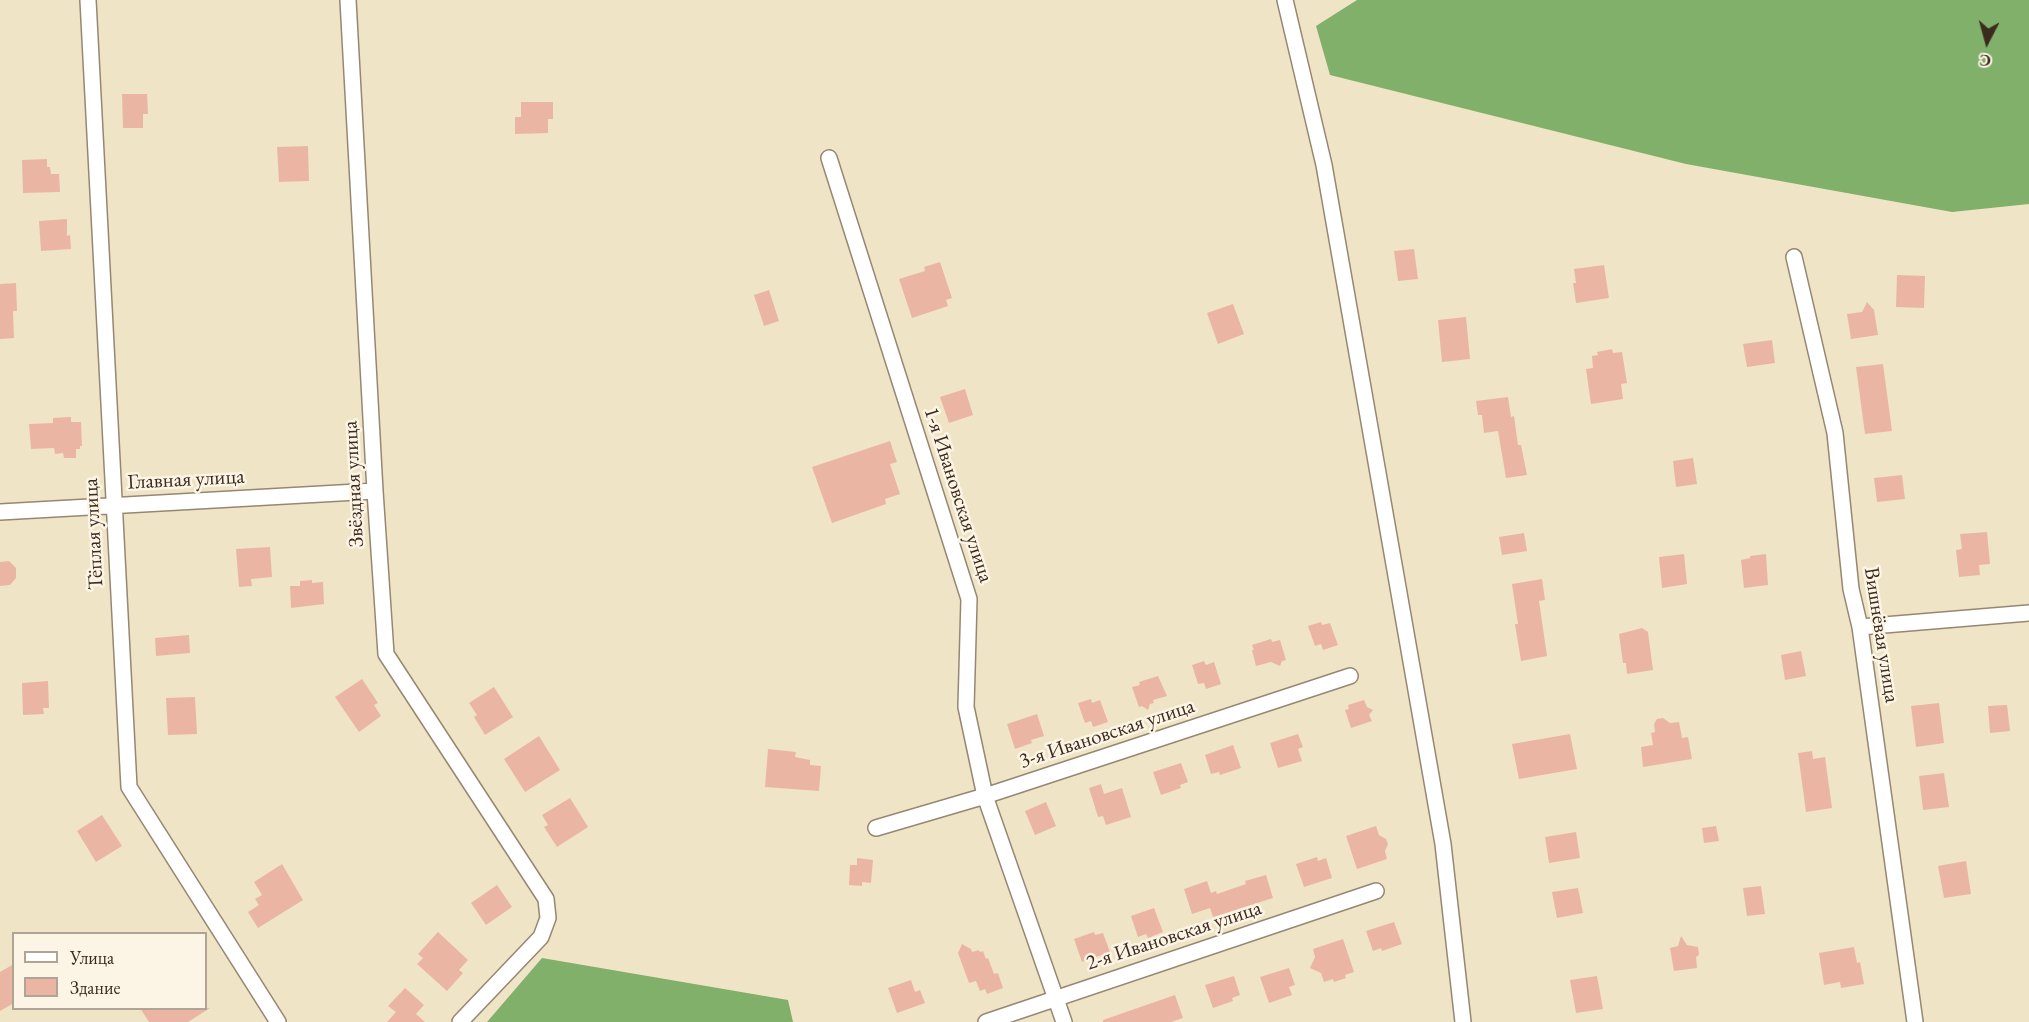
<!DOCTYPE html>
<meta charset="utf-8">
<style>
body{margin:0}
#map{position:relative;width:2029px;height:1022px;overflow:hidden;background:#f0e4c6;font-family:"EB Garamond",serif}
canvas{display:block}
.legend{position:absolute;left:12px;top:932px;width:195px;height:78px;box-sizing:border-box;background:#fcf5e5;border:2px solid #afa495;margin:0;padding:8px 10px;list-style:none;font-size:18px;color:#3b2a1e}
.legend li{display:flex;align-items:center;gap:12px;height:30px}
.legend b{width:30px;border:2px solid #afa495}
.north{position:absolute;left:1957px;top:12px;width:60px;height:60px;-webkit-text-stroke:4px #fcf5e5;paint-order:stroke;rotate:186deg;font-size:16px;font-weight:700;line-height:24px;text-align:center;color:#3b2a1e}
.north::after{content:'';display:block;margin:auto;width:21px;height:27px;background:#3b2a1e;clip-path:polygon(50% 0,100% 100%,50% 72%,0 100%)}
</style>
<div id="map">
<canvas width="2029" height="1022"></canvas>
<ul class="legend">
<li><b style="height:8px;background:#fff"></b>Улица</li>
<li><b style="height:16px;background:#eab6a3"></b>Здание</li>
</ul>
<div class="north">С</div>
</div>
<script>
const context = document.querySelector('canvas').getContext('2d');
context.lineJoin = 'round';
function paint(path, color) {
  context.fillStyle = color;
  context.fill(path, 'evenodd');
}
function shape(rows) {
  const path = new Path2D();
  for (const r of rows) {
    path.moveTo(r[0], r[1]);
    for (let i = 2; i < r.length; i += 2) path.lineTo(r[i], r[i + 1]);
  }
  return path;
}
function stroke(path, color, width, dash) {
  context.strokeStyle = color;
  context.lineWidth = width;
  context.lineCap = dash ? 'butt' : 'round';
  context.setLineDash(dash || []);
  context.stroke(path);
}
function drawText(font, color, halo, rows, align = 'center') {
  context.font = font + ' "EB Garamond",serif';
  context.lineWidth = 5;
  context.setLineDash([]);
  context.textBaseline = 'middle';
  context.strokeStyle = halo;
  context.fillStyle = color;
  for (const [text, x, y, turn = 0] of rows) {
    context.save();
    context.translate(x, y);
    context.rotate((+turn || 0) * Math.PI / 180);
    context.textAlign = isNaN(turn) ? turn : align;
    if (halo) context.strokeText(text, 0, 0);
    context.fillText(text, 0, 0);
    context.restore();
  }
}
const forest = shape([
 [1357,0,2029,0,2029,204,1952,212,1686,164,1330,75,1316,26],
 [542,958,788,1000,793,1022,487,1022]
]);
const building = shape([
 [122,94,147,94,148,114,143,114,143,128,123,128],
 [521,102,553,102,553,119,548,119,548,133,515,134,515,117,521,117],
 [308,146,309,181,279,182,277,147],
 [47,159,47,167,50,167,51,174,59,174,60,192,23,193,22,160],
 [67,219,67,236,70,235,71,249,41,251,39,221],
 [1414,249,1418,279,1398,281,1394,251],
 [940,262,952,298,946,300,948,306,912,318,899,279,925,271,924,267],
 [1604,265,1609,298,1576,303,1573,283,1576,283,1574,269],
 [1897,275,1925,276,1924,308,1896,307],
 [16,283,17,311,13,311,14,338,0,339,0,284],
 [769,290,779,321,764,326,754,295],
 [1867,302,1874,310,1878,335,1851,339,1847,314,1862,312],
 [1233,304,1244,334,1218,344,1207,313],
 [1466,317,1470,359,1442,362,1438,320],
 [1772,340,1775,363,1747,367,1743,344],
 [1612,349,1613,353,1622,352,1627,383,1621,384,1623,399,1591,404,1586,369,1593,368,1592,356,1598,355,1597,352],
 [1883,364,1892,431,1865,434,1856,367],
 [965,389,973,415,949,423,940,397],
 [1508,397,1511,417,1514,416,1518,445,1521,445,1527,475,1506,478,1498,431,1484,433,1482,415,1478,415,1476,401],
 [71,417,71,422,81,422,82,446,80,446,80,449,76,449,76,458,64,458,63,453,55,454,54,448,31,449,29,424,53,423,53,418],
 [890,441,897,462,890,464,900,494,885,499,886,504,832,523,812,467],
 [1693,458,1697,484,1676,487,1673,461],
 [1902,475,1905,499,1877,502,1874,478],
 [1987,532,1990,564,1979,565,1980,575,1959,577,1956,550,1962,549,1960,534],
 [1524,533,1527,551,1502,555,1499,537],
 [270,547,272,577,251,579,252,586,239,587,236,549],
 [1684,554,1687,584,1662,588,1659,557],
 [1766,554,1768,585,1744,588,1741,560,1750,558,1750,556],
 [9,561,16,568,16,578,10,585,0,586,0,562],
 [1542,579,1545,600,1539,601,1547,656,1521,661,1515,624,1518,624,1512,584],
 [312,580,312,583,323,582,324,604,291,608,290,586,300,586,300,581],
 [1321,622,1322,625,1330,623,1338,645,1323,650,1321,644,1315,646,1308,626],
 [1642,628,1648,632,1653,670,1627,674,1626,663,1623,663,1619,634],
 [189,635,190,653,156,656,155,638],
 [1271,639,1272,642,1280,640,1286,660,1282,661,1280,666,1271,662,1256,666,1252,650,1254,650,1252,645],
 [1801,651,1806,676,1785,680,1781,655],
 [1204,661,1206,665,1214,662,1221,684,1206,689,1204,683,1198,684,1192,665],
 [1158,676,1167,696,1153,700,1154,703,1150,704,1148,710,1142,706,1139,707,1132,687,1140,685,1139,682],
 [362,679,378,703,374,705,381,716,359,732,335,697],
 [48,681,49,708,43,708,44,714,23,715,22,683],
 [494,687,513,717,485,735,474,717,477,715,469,703],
 [195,697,197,734,168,735,166,698],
 [1091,699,1092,703,1100,700,1108,722,1093,727,1091,721,1085,723,1078,703],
 [1364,700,1367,707,1373,710,1369,715,1372,721,1351,728,1345,710,1349,709,1348,705],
 [1939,703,1944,743,1916,747,1911,706],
 [2007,705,2010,731,1990,733,1988,706],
 [1037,714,1044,736,1031,740,1032,743,1015,749,1007,724],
 [1663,718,1670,723,1679,722,1682,738,1688,737,1692,759,1643,767,1641,747,1653,745,1651,733,1655,732,1654,724,1657,719],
 [1298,734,1303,747,1298,749,1302,761,1278,768,1270,743],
 [1570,734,1577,769,1519,779,1512,744],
 [539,736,560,770,525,792,504,759],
 [1233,745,1241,768,1220,775,1219,772,1211,774,1205,755],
 [768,749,796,752,795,757,810,760,810,765,821,766,819,791,765,787],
 [1812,751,1813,759,1825,757,1832,808,1806,812,1798,753],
 [1181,763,1188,782,1180,785,1181,788,1161,795,1153,772],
 [1944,773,1949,807,1923,810,1919,776],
 [1101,784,1104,794,1122,788,1131,817,1106,825,1103,816,1098,817,1089,788],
 [570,798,588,827,557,847,544,827,548,825,542,815],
 [1046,802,1056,826,1035,835,1025,811],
 [102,815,122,846,96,862,77,831],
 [1376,826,1379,835,1386,839,1388,844,1385,851,1387,859,1357,869,1346,836],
 [1716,826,1719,841,1704,843,1702,828],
 [1576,832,1580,858,1549,863,1545,837],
 [1317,857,1318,861,1326,858,1332,878,1304,887,1296,864],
 [857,858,873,860,871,883,862,882,862,886,849,885,850,865,857,865],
 [1966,861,1971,894,1944,898,1938,866],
 [282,864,303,900,258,928,248,912,259,905,255,899,262,895,254,882],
 [1266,875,1273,898,1213,917,1210,908,1192,914,1184,889,1207,881,1211,893,1216,891,1217,894,1246,884,1245,881],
 [497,885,512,907,486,925,471,903],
 [1761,886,1765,914,1747,916,1743,888],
 [1578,888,1583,913,1557,918,1552,892],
 [1154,908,1163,932,1148,938,1146,934,1138,937,1131,916],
 [1394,922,1402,944,1382,951,1381,948,1373,951,1366,931],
 [438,932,468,960,459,970,463,973,447,991,417,964,423,958,418,954],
 [1094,932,1095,935,1103,933,1110,952,1082,962,1074,939],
 [1681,936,1687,945,1698,947,1699,955,1696,957,1697,968,1674,971,1670,948,1678,946],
 [1343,939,1354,972,1345,975,1346,978,1334,982,1333,979,1324,982,1321,973,1310,968,1315,957,1313,949],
 [962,944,971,949,972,952,979,950,980,952,983,951,986,959,988,958,994,974,998,973,1003,988,987,994,985,989,980,991,976,981,969,983,958,953],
 [1854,947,1857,963,1860,962,1864,984,1841,988,1840,982,1824,985,1819,953],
 [14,964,14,1003,0,1011,0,972],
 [1289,968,1295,985,1289,987,1292,995,1269,1003,1260,977],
 [1234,976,1240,995,1232,998,1233,1001,1213,1008,1205,985],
 [1597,976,1603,1009,1576,1013,1570,980],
 [911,980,915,992,920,990,925,1003,897,1013,888,988],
 [405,988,424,1005,416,1014,425,1022,387,1022,396,1012,388,1006],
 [1175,995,1183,1018,1171,1022,1103,1022,1103,1020],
 [140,1008,210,1008,188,1022,149,1022]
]);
const minor = shape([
 [88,0,129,787,278,1022],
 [348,0,375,491,386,654,546,899,548,918,541,937,460,1022],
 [1285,0,1324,165,1443,844,1463,1022],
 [829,158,969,599,966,707,985,796,1064,1022],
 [1794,257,1835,433,1851,589,1860,627,1915,1022],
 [0,512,375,491],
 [1860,627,2029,613],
 [876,828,985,796,1350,676],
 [986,1022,1376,891]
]);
const streetNames = [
 ["Главная улица",186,480,-3],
 ["Звёздная улица",354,484,-93],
 ["1-я Ивановская улица",958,495,72],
 ["Тёплая улица",94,534,-93],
 ["Вишнёвая улица",1881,635,81],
 ["3-я Ивановская улица",1107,734,-18],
 ["2-я Ивановская улица",1174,936,-18]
];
paint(forest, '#80b06a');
paint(building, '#eab6a3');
stroke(minor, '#968772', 18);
stroke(minor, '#fff', 15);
drawText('21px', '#3b2a1e', '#fcf5e5', streetNames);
</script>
